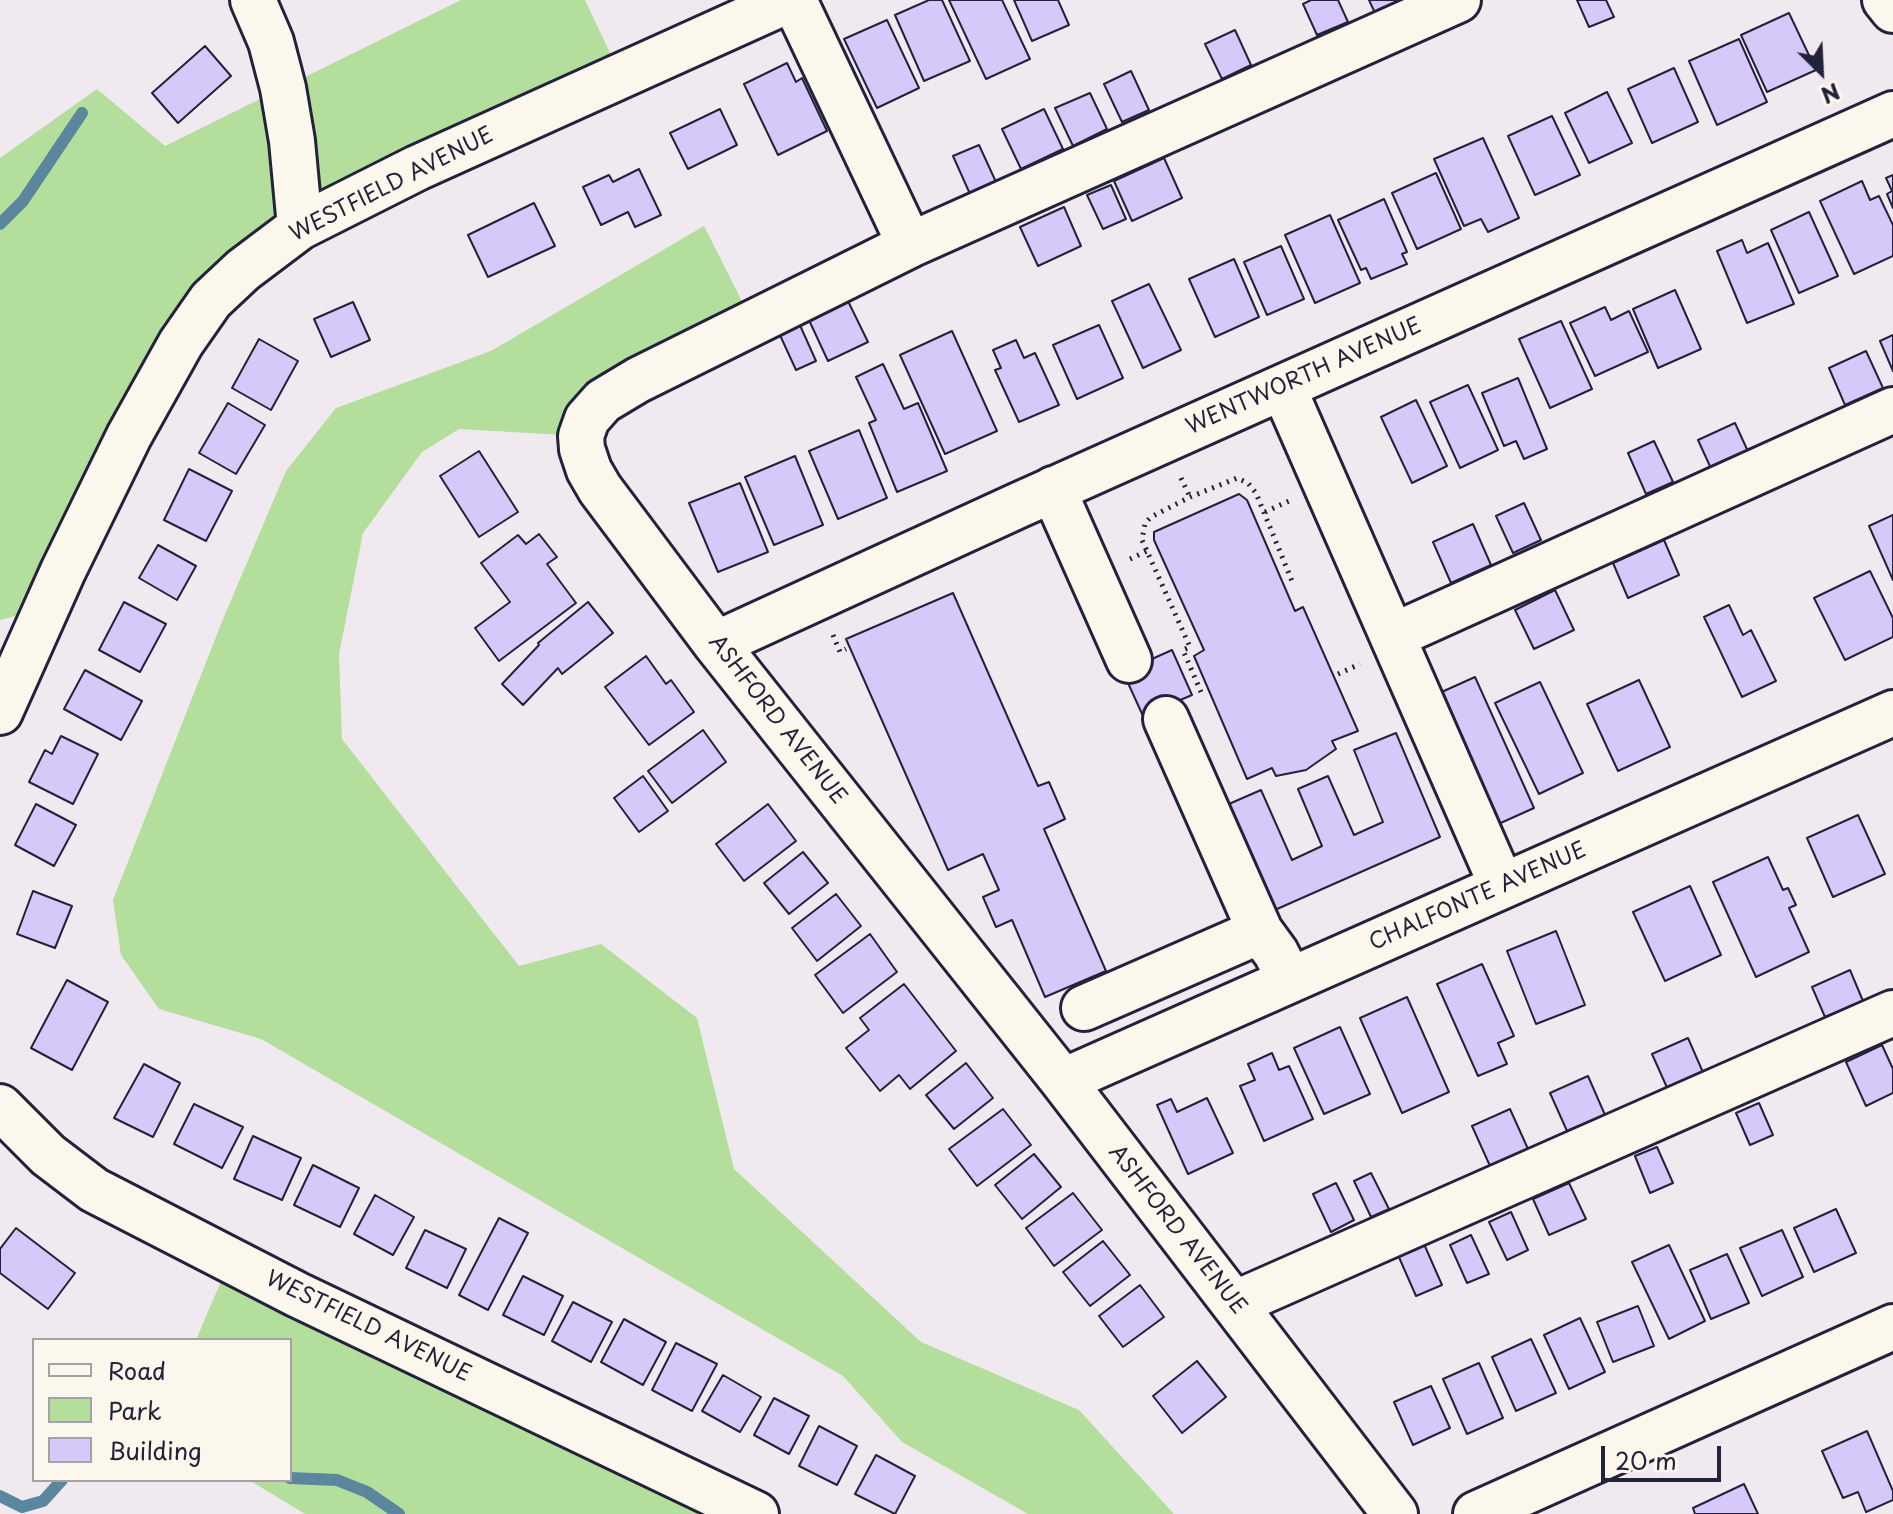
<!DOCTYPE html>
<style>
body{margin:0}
#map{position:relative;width:1893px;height:1514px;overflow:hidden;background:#f0e9f0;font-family:"Playpen Sans",sans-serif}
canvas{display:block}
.legend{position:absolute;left:32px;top:1338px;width:260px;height:144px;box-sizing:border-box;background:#fbf7ec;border:2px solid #a4a2a5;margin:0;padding:10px 14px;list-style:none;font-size:24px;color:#22223b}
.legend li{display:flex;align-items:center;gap:16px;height:40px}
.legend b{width:40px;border:2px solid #a4a2a5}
.north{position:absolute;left:1781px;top:32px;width:80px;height:80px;-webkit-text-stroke:6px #fbf7ec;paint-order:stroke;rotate:156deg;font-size:22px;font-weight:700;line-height:32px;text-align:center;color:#22223b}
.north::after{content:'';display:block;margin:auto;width:28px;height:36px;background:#22223b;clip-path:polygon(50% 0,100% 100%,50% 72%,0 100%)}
.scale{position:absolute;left:1601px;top:1446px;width:120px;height:36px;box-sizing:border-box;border:4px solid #22223b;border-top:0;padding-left:10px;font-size:24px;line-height:28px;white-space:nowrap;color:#22223b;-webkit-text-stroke:6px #fbf7ec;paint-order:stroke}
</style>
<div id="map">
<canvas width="1893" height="1514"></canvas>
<ul class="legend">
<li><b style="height:10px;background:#fbf7ec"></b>Road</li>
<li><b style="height:22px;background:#b4de9b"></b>Park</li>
<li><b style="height:22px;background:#d7c8fa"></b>Building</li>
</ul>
<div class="north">N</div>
<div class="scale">20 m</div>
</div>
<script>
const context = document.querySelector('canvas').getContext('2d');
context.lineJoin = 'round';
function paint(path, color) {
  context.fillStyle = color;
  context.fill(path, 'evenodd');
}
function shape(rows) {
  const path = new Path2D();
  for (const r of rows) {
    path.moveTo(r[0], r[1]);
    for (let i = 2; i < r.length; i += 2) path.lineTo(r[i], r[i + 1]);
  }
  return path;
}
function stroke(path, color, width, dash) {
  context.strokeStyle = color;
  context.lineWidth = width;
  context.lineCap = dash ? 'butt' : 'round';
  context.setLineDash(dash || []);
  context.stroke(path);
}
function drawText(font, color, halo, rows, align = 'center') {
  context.font = font + ' "Playpen Sans",sans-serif';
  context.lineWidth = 8;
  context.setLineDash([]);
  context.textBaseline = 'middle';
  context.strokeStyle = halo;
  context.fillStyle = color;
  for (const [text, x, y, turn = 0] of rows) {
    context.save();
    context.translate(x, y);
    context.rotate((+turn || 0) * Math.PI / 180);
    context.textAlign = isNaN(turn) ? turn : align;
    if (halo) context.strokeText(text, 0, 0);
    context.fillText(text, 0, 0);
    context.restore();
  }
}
const green = shape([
 [461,0,585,0,621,76,243,270,46,608,0,620,0,158,97,89,165,146],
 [704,226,753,323,581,436,459,429,422,452,363,533,339,654,342,739,519,966,601,944,697,1018,734,1169,921,1342,1079,1410,1174,1514,1028,1514,902,1442,843,1376,261,1039,159,1009,121,955,113,900,223,619,286,471,336,408,491,351],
 [230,1260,756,1514,305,1514,249,1480,290,1480,290,1340,196,1340]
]);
const stream = shape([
 [0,224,23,201,82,113],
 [290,1478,337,1480,367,1492,399,1514],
 [0,1496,22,1507,43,1501,62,1480]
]);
const building = shape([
 [929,0,942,0,970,61,924,81,895,15,929,0],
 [949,0,1002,0,1030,59,986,79,949,0],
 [1014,0,1058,0,1069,25,1032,41,1014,0],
 [1311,0,1338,0,1348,22,1317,35,1303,4,1311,0],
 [1369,0,1403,0,1375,13,1369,0],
 [1577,0,1606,0,1614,17,1589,27,1577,0],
 [1789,13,1816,70,1767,92,1741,35,1789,13],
 [887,20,919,88,877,108,844,39,887,20],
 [1235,30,1251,65,1222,79,1205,44,1235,30],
 [1739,39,1767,102,1717,125,1689,61,1739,39],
 [205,46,231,76,178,123,152,93,205,46],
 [787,63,796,82,802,78,827,131,778,155,744,84,787,63],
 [1674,68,1698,122,1652,143,1628,89,1674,68],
 [1131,71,1149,110,1122,122,1104,84,1131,71],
 [1607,92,1632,143,1589,163,1565,113,1607,92],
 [1090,93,1107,129,1073,146,1055,108,1090,93],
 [720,109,737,145,688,169,670,133,720,109],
 [1044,109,1063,149,1021,169,1002,129,1044,109],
 [1552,116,1580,175,1535,195,1508,136,1552,116],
 [1483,138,1519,218,1488,232,1481,219,1464,226,1434,159,1483,138],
 [979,145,996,182,970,194,953,156,979,145],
 [1164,158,1182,198,1132,221,1114,181,1164,158],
 [639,169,661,215,635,227,628,212,601,225,583,187,609,175,613,182,639,169],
 [1436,173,1461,229,1417,249,1392,193,1436,173],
 [1893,175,1893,208,1887,194,1892,191,1886,178,1893,175],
 [1862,181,1870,200,1879,196,1893,225,1893,256,1854,274,1820,201,1862,181],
 [1111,185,1126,219,1103,229,1087,195,1111,185],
 [1384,199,1407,252,1402,254,1407,264,1371,279,1366,268,1361,270,1338,220,1384,199],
 [534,203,555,246,488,277,468,235,534,203],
 [1064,207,1081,246,1038,266,1020,227,1064,207],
 [1809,212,1838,276,1799,293,1771,230,1809,212],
 [1330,215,1360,283,1315,303,1285,235,1330,215],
 [1742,240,1747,253,1768,243,1794,304,1747,323,1717,251,1742,240],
 [1281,246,1304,299,1267,315,1244,262,1281,246],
 [1234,259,1259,317,1215,337,1189,279,1234,259],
 [1149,284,1181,350,1143,368,1112,301,1149,284],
 [1675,290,1701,349,1658,368,1633,309,1675,290],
 [847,299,868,342,828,361,808,318,847,299],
 [353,302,370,340,331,357,314,319,353,302],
 [1605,307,1611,320,1629,311,1648,352,1595,376,1570,323,1605,307],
 [1561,321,1592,389,1550,408,1519,339,1561,321],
 [799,323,816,361,796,370,779,333,799,323],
 [1099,325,1123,378,1077,399,1053,345,1099,325],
 [952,331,997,431,945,454,900,355,952,331],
 [1893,335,1893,371,1880,341,1893,335],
 [259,339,298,361,271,410,232,388,259,339],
 [1016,340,1024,358,1035,353,1059,405,1019,422,995,370,1001,368,993,350,1016,340],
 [1866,351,1883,388,1845,405,1829,368,1866,351],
 [883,364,904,409,918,403,947,471,897,492,869,423,876,420,856,377,883,364],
 [1518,378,1547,449,1524,459,1516,441,1504,446,1482,393,1518,378],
 [1468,385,1498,450,1460,468,1430,402,1468,385],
 [1416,400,1447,466,1412,483,1381,417,1416,400],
 [228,403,265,425,236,474,199,453,228,403],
 [1735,423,1751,458,1714,475,1698,440,1735,423],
 [859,430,887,498,838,519,809,451,859,430],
 [1654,441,1673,482,1646,494,1628,453,1654,441],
 [479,451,518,512,479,537,440,476,479,451],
 [795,456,823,525,774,545,745,477,795,456],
 [189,469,232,491,206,541,164,520,189,469],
 [740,483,768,552,718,572,689,503,740,483],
 [1239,494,1247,500,1295,611,1303,607,1358,731,1332,741,1336,749,1306,770,1276,776,1272,768,1247,779,1194,656,1204,650,1154,540,1154,532,1239,494],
 [1524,503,1541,540,1513,553,1496,516,1524,503],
 [1893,515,1893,580,1869,526,1893,515],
 [1473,524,1491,565,1451,583,1433,542,1473,524],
 [539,534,557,557,547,564,576,603,499,661,475,628,510,602,481,563,518,535,526,544,539,534],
 [1664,540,1679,575,1628,598,1613,563,1664,540],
 [158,545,196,566,177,600,139,578,158,545],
 [1870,571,1893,618,1893,637,1845,660,1814,598,1870,571],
 [1555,590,1574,630,1534,649,1515,610,1555,590],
 [953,593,1038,786,1049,782,1065,819,1044,829,1106,971,1045,997,1012,920,996,927,983,897,999,890,983,854,948,870,846,639,953,593],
 [124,602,166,624,140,672,99,650,124,602],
 [588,602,613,633,562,674,558,668,523,705,502,684,539,645,538,643,588,602],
 [1729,605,1743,635,1751,630,1776,681,1742,697,1704,617,1729,605],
 [1172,650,1192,695,1143,716,1123,672,1172,650],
 [646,656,666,684,671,680,694,712,649,745,605,687,646,656],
 [85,670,142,701,121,740,64,709,85,670],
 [1475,677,1534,808,1494,826,1435,695,1475,677],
 [1639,680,1670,747,1618,771,1587,704,1639,680],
 [1540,682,1583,773,1539,794,1495,703,1540,682],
 [703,730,726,762,672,803,648,771,703,730],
 [1396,733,1440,837,1268,913,1222,807,1261,790,1292,860,1322,846,1298,789,1328,776,1354,835,1383,822,1354,750,1396,733],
 [61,736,98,754,73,804,29,782,45,750,52,754,61,736],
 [643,776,668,811,639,832,614,798,643,776],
 [36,804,76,825,54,866,15,845,36,804],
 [768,804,796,841,744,881,716,844,768,804],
 [1858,815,1885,874,1833,897,1807,838,1858,815],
 [803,852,828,883,789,914,764,883,803,852],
 [1768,857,1783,890,1788,888,1796,905,1789,908,1809,952,1756,977,1713,882,1768,857],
 [1690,886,1721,955,1665,981,1633,912,1690,886],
 [33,891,72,906,55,948,17,934,33,891],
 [836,894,861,926,817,961,792,928,836,894],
 [1556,931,1585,1005,1536,1024,1507,951,1556,931],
 [870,934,897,972,843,1013,815,975,870,934],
 [1482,964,1514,1036,1498,1043,1507,1064,1478,1076,1437,984,1482,964],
 [1850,970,1863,1001,1825,1017,1812,987,1850,970],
 [67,980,108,1002,72,1070,31,1048,67,980],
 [904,984,956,1051,910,1089,899,1075,880,1091,846,1048,869,1030,860,1018,904,984],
 [1407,997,1449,1092,1402,1113,1360,1018,1407,997],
 [1340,1027,1370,1094,1324,1114,1294,1048,1340,1027],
 [1688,1038,1705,1077,1669,1092,1652,1054,1688,1038],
 [1882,1045,1893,1069,1893,1093,1866,1106,1846,1062,1882,1045],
 [1272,1053,1279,1070,1289,1066,1313,1119,1264,1141,1240,1086,1255,1080,1248,1064,1272,1053],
 [966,1063,993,1098,954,1129,926,1095,966,1063],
 [144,1064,180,1083,153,1137,114,1118,144,1064],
 [1588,1076,1605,1115,1567,1131,1550,1093,1588,1076],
 [1207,1098,1233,1153,1188,1174,1157,1105,1171,1099,1177,1112,1207,1098],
 [1759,1103,1773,1135,1750,1145,1736,1113,1759,1103],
 [194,1104,243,1127,222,1168,174,1144,194,1104],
 [1003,1109,1031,1145,977,1186,949,1149,1003,1109],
 [1510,1109,1528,1149,1490,1166,1472,1126,1510,1109],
 [253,1136,301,1158,282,1200,234,1179,253,1136],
 [1657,1147,1673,1183,1650,1193,1635,1156,1657,1147],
 [1034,1154,1061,1187,1022,1219,995,1185,1034,1154],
 [313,1165,359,1188,340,1227,294,1205,313,1165],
 [1371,1173,1389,1209,1371,1217,1354,1181,1371,1173],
 [1336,1183,1354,1220,1331,1232,1313,1194,1336,1183],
 [1569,1183,1586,1219,1549,1235,1533,1199,1569,1183],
 [1073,1193,1102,1230,1054,1266,1026,1228,1073,1193],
 [375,1195,414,1217,393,1255,354,1234,375,1195],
 [1836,1209,1856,1253,1814,1272,1794,1228,1836,1209],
 [1511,1212,1528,1250,1507,1260,1489,1222,1511,1212],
 [499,1218,528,1233,488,1310,459,1295,499,1218],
 [16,1228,75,1273,48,1309,0,1273,0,1249,16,1228],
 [425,1230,466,1249,447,1288,406,1268,425,1230],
 [1782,1230,1803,1277,1762,1296,1740,1248,1782,1230],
 [1471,1235,1489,1274,1467,1283,1450,1245,1471,1235],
 [1103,1241,1130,1275,1090,1306,1063,1272,1103,1241],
 [1424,1244,1442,1285,1416,1296,1398,1255,1424,1244],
 [1669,1245,1705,1321,1669,1339,1632,1262,1669,1245],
 [1727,1254,1749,1303,1711,1319,1690,1270,1727,1254],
 [523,1276,563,1296,544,1335,503,1315,523,1276],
 [1140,1285,1164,1317,1123,1347,1099,1316,1140,1285],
 [573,1302,612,1322,591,1362,552,1341,573,1302],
 [1638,1306,1654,1346,1613,1362,1597,1322,1638,1306],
 [1580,1318,1605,1372,1569,1389,1544,1335,1580,1318],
 [624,1319,666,1342,643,1385,601,1362,624,1319],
 [1531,1339,1556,1393,1516,1411,1492,1357,1531,1339],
 [676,1343,717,1364,692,1411,652,1390,676,1343],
 [1197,1361,1226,1397,1182,1433,1153,1396,1197,1361],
 [1479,1363,1503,1418,1467,1434,1443,1379,1479,1363],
 [723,1375,761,1397,740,1432,702,1411,723,1375],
 [1431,1386,1450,1428,1413,1445,1394,1402,1431,1386],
 [774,1398,809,1416,789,1454,754,1435,774,1398],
 [819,1426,857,1446,837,1485,799,1466,819,1426],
 [1867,1431,1893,1491,1893,1500,1866,1512,1858,1492,1843,1498,1822,1451,1867,1431],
 [876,1455,915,1476,895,1514,855,1494,876,1455],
 [1744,1484,1758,1514,1695,1514,1693,1508,1744,1484]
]);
const path = shape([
 [1181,478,1190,497],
 [1265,512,1289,501],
 [1130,559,1147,551],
 [833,635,840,652,846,649],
 [1338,674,1360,664],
 [1201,692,1183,650,1190,647,1142,540,1145,523,1151,517,1190,497,1237,478,1248,483,1256,493,1292,581]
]);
const minor = shape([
 [253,0,271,42,283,88,292,141,300,227],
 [794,0,910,245],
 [1885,0,1893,10],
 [1283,387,1502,886],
 [1053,489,1129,660],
 [1393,636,1893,410],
 [716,644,1019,505,1893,114],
 [0,712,63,571,129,436,181,343,211,300,243,270,300,227,417,168,789,0],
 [1166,719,1260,931],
 [1084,1008,1260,931,1276,953,1290,980],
 [1063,1081,1893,713],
 [0,1107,48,1155,94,1190,298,1295,756,1514],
 [1234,1304,1893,1013],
 [1395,1514,1063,1081,716,644,627,525,600,489,589,470,582,449,581,436,587,419,603,401,638,380,910,245,1458,0],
 [1476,1514,1893,1327]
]);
const streetNames = [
 ["WESTFIELD AVENUE",392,185,-27],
 ["WENTWORTH AVENUE",1304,377,-24],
 ["ASHFORD AVENUE",777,720,52],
 ["CHALFONTE AVENUE",1478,897,-24],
 ["ASHFORD AVENUE",1177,1230,52],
 ["WESTFIELD AVENUE",368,1327,26]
];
paint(green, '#b4de9b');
stroke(stream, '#5a869e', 12);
paint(building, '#d7c8fa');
stroke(building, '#22223b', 2);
stroke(minor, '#22223b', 50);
stroke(path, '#22223b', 5, [2, 6]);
stroke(minor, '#fbf7ec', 44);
drawText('22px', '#22223b', '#fbf7ec', streetNames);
</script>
